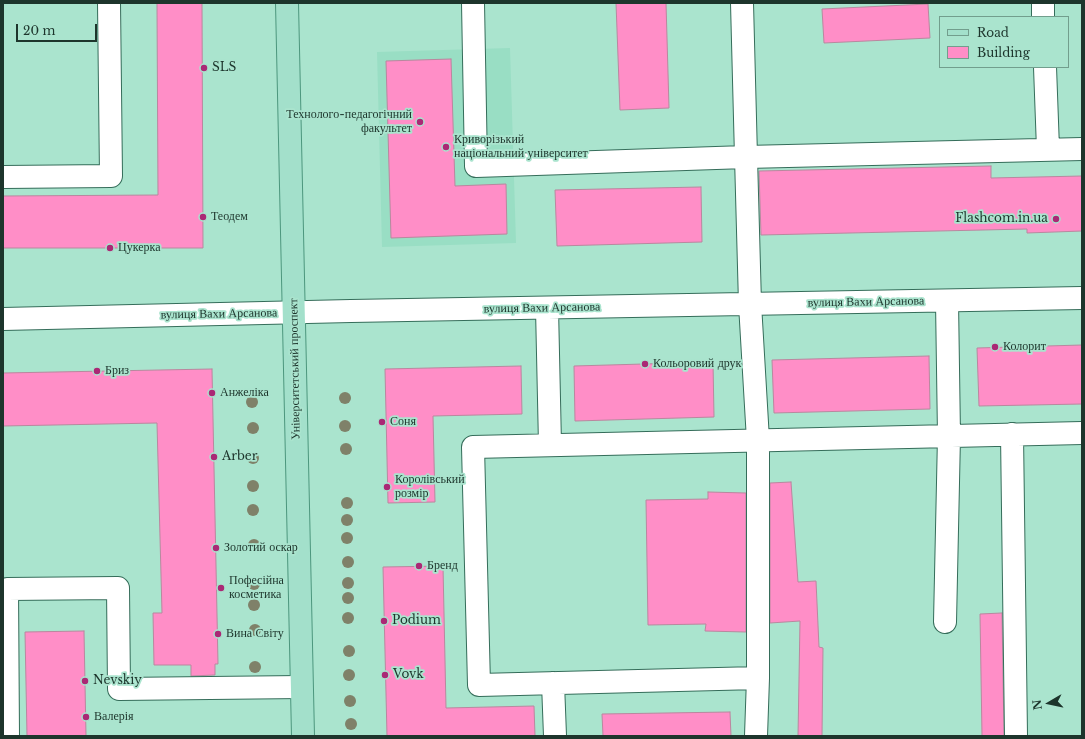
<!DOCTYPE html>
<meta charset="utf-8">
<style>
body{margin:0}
#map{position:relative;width:1085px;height:739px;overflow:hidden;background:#aae4ce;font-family:"Libre Baskerville",serif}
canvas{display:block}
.frame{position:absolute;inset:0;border:4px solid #1d352c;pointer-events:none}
.legend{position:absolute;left:939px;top:16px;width:130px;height:52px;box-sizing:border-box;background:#aae4ce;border:1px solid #729e8d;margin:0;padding:5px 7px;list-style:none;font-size:12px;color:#1d352c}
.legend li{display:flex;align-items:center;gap:8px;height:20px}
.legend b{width:20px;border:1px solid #729e8d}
.north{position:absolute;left:1029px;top:683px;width:40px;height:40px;-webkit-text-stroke:3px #aae4ce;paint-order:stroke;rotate:261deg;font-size:11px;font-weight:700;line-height:16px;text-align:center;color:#1d352c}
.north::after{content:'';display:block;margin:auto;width:14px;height:18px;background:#1d352c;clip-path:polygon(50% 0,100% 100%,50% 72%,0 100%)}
.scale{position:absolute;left:16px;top:24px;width:81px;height:18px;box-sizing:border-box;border:2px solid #1d352c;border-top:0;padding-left:5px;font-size:12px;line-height:14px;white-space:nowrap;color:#1d352c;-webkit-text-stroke:3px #aae4ce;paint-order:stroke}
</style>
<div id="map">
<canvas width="1085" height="739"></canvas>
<div class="frame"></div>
<ul class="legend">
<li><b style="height:5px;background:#a3e0cb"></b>Road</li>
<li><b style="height:11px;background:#ff8ec7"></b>Building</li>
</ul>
<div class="north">N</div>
<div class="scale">20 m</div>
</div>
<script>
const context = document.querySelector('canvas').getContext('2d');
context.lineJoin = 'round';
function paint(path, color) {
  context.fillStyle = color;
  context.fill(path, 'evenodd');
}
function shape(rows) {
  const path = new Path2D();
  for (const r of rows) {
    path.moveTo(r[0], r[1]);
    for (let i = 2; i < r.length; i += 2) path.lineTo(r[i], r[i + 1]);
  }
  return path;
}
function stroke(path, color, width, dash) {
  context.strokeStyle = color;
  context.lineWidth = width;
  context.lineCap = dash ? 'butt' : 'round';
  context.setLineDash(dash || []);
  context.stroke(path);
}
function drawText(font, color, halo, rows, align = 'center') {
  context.font = font + ' "Libre Baskerville",serif';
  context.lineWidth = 3.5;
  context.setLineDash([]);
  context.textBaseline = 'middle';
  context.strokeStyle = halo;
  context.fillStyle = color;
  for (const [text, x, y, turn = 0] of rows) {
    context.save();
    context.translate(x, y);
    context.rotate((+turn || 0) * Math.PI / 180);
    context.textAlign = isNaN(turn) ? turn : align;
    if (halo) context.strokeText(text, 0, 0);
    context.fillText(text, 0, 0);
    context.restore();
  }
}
const built = shape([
 [510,48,516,243,382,247,377,52]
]);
const building = shape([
 [157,3,202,3,203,248,3,248,3,196,158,195,157,3],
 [616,3,666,3,669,108,620,110,616,3],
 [928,4,930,38,824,43,822,9,928,4],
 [451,59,455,186,506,184,507,234,391,238,386,61,451,59],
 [991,166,991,178,1082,176,1082,231,1027,233,1027,229,761,235,759,171,991,166],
 [701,187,702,242,557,246,555,190,701,187],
 [1082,345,1082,404,979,406,977,348,1082,345],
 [929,356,930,409,774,413,772,360,929,356],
 [713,362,714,417,575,421,574,366,713,362],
 [521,366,522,414,433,416,435,502,388,503,385,369,521,366],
 [212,369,218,664,215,664,215,675,191,676,191,665,154,665,153,613,162,613,157,423,3,426,3,373,212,369],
 [791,482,798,582,816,581,819,647,823,648,822,736,798,736,800,621,770,623,770,483,791,482],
 [708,492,746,493,746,632,705,631,706,624,648,625,646,500,708,499,708,492],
 [443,566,446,708,534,706,535,736,387,736,383,567,443,566],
 [1002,613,1004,736,982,736,980,614,1002,613],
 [84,631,86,736,27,736,25,632,84,631],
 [730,712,731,736,603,736,602,714,730,712]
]);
const minor = shape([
 [473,3,476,166,746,157,750,304,758,440,758,678],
 [742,3,746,157,1082,149],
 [1043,3,1043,17],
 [1045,67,1048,149],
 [3,177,111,176,109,3],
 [547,308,550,445],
 [3,319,351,311,1082,298],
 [1012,434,1016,736],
 [945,622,949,436,947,301],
 [553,683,555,736],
 [8,736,7,589,118,588,119,689,301,687],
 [756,736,758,678,479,685,473,447,1082,433]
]);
const major = shape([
 [287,3,303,736]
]);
const trees = [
 [345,398],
 [252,402],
 [345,426],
 [253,428],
 [346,449],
 [253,458],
 [253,486],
 [347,503],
 [253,510],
 [347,520],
 [347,538],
 [254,545],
 [348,562],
 [348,583],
 [254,584],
 [348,598],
 [254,605],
 [348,618],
 [255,630],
 [349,651],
 [255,667],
 [349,675],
 [350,701],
 [351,724]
];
const markers = [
 [204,68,4,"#aa2875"],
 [420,122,4,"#aa2875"],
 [446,147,4,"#aa2875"],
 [203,217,4,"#aa2875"],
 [1056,219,4,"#aa2875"],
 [110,248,4,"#aa2875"],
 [995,347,4,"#aa2875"],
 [645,364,4,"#aa2875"],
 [97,371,4,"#aa2875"],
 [212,393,4,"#aa2875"],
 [382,422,4,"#aa2875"],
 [214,457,4,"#aa2875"],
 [387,487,4,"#aa2875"],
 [216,548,4,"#aa2875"],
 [419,566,4,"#aa2875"],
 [221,588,4,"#aa2875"],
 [384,621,4,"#aa2875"],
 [218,634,4,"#aa2875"],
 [385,675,4,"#aa2875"],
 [85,681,4,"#aa2875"],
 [86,717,4,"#aa2875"]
];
const poiNames = [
 ["SLS",212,68],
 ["Технолого-педагогічний",412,115,"right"],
 ["факультет",412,129,"right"],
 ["Криворізький",454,140],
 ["національний університет",454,154],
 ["Теодем",211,217],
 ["Flashcom.in.ua",1048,219,"right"],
 ["Цукерка",118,248],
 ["Колорит",1003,347],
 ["Кольоровий друк",653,364],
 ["Бриз",105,371],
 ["Анжеліка",220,393],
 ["Соня",390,422],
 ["Arber",222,457],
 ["Королівський",395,480],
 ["розмір",395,494],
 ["Золотий оскар",224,548],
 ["Бренд",427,566],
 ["Пофесійна",229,581],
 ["косметика",229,595],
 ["Podium",392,621],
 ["Вина Світу",226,634],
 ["Vovk",393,675],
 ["Nevskiy",93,681],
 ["Валерія",94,717]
];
const streetNames = [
 ["вулиця Вахи Арсанова",866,302,-1],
 ["вулиця Вахи Арсанова",542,308,-1],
 ["вулиця Вахи Арсанова",219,314,-1],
 ["Університетський проспект",295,369,-91]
];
paint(built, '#99dec4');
paint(building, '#ff8ec7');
stroke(building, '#b9879e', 1);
stroke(minor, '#356d5a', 24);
stroke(major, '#4c967d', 24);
stroke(minor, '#fff', 22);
stroke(major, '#a3e0cb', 22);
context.fillStyle = '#7f8169';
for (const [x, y] of trees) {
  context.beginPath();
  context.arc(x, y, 6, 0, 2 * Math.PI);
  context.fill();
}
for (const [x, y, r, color] of markers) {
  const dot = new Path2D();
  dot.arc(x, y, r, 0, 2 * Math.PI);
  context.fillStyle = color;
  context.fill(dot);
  stroke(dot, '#aae4ce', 1.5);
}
drawText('12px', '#1d352c', '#aae4ce', poiNames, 'left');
drawText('12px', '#1d352c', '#aae4ce', streetNames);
</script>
